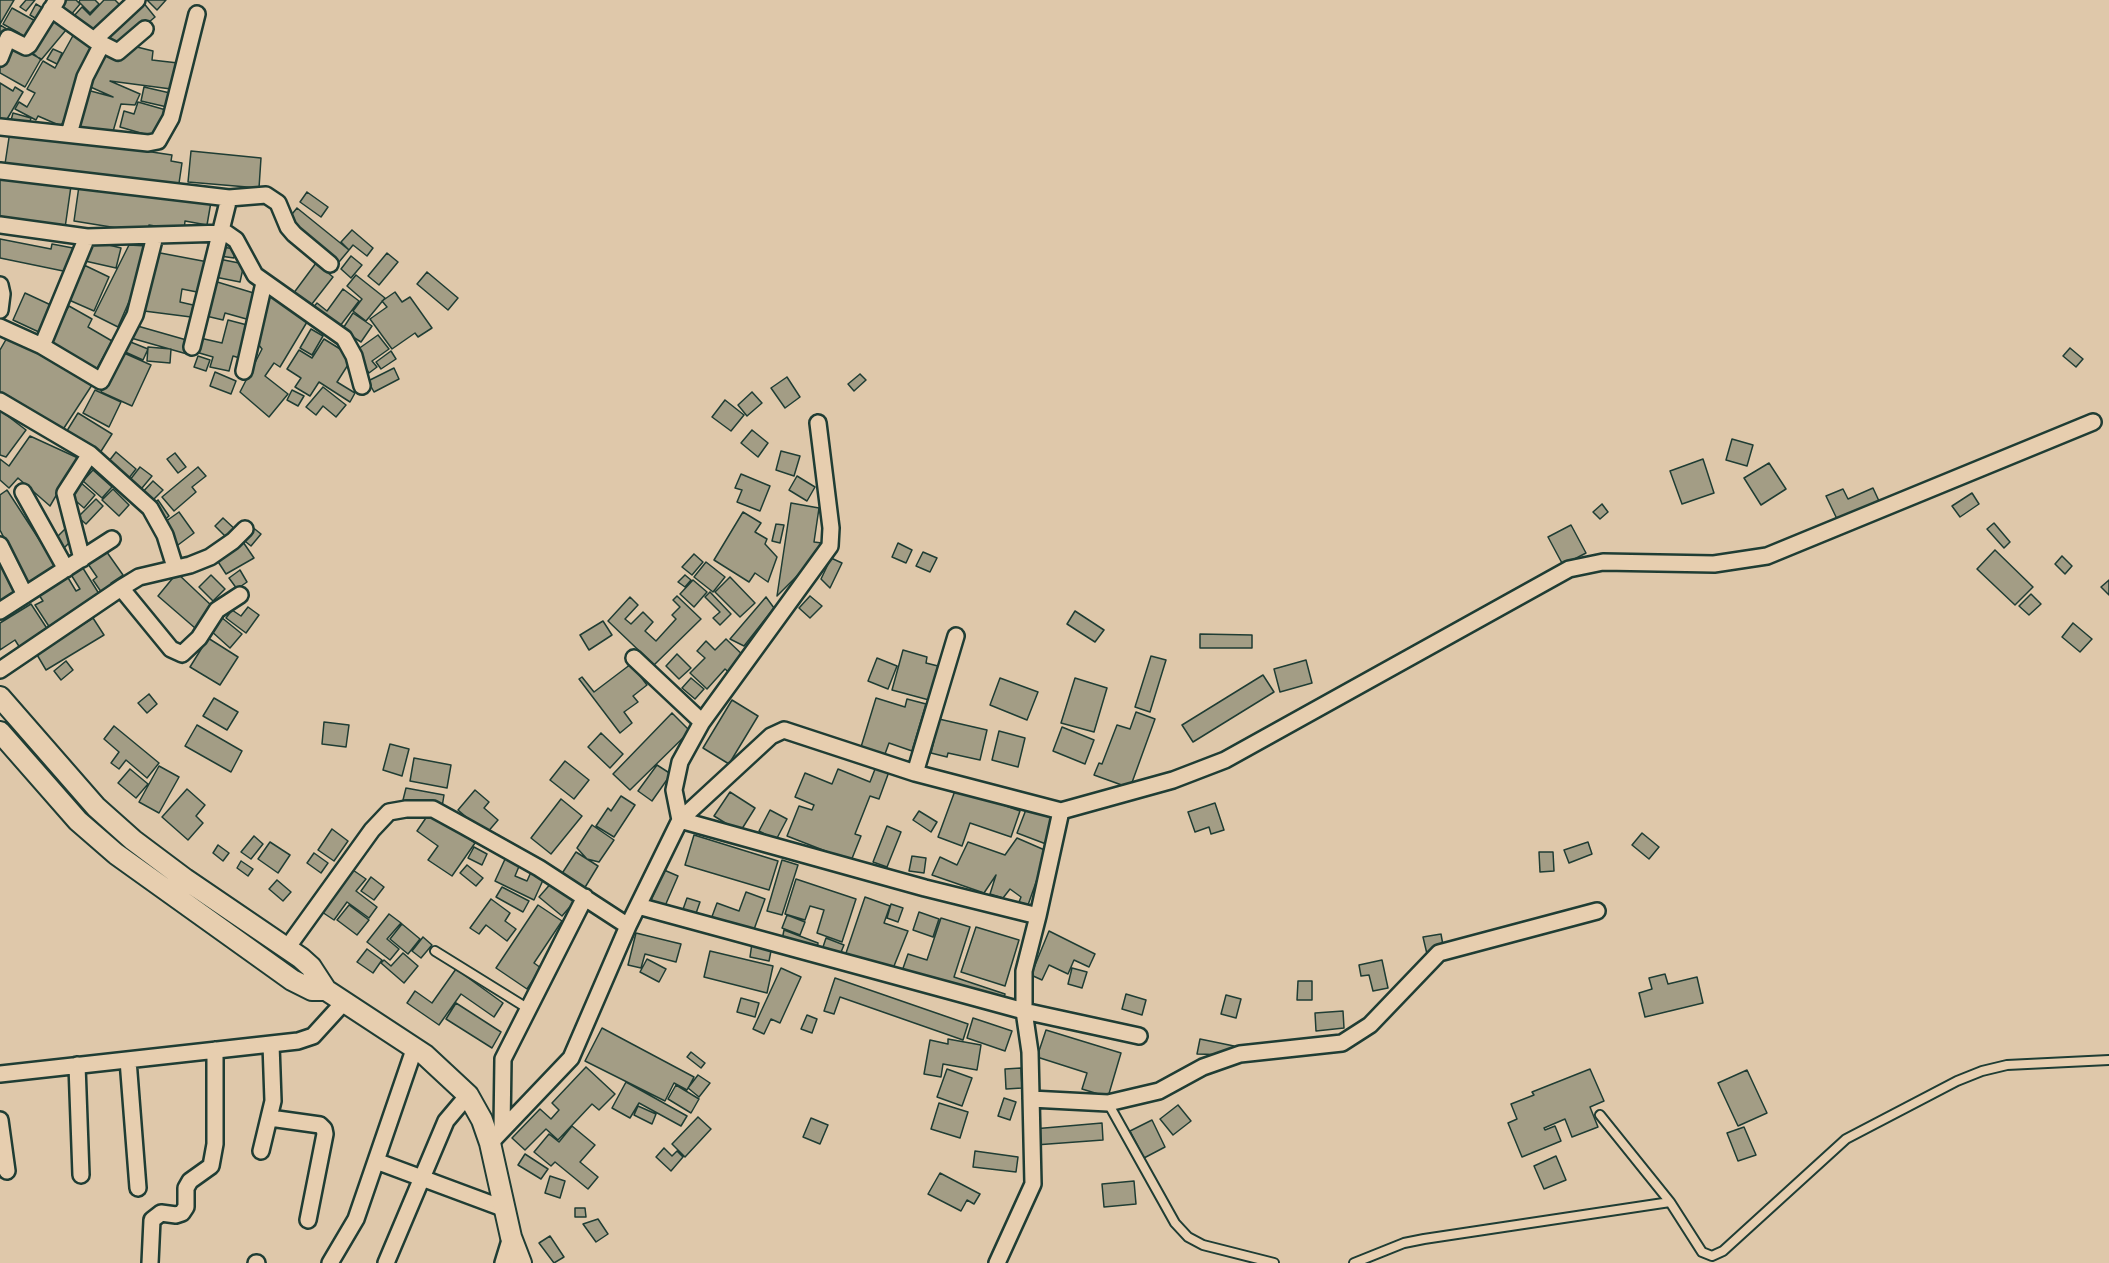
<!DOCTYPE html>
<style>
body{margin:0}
canvas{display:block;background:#dfc8aa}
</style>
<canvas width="2109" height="1263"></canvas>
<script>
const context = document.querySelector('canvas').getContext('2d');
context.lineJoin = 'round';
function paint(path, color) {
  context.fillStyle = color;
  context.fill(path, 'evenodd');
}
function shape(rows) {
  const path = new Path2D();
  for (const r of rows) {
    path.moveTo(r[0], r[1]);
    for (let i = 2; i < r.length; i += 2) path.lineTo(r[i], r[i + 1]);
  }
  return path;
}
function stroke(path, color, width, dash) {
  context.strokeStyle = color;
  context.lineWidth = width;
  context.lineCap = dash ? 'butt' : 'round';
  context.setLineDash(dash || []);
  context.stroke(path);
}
const building = shape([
 [0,0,14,0,0,24,0,0],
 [26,0,35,0,26,11,20,7,26,0],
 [67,0,76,0,80,4,70,16,60,7,67,0],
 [80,0,95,0,99,4,90,13,79,2,80,0],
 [104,0,115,0,123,8,95,37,73,17,82,7,90,15,104,0],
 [147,0,166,0,157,10,147,0],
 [142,1,155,17,116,50,103,34,142,1],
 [36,4,46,10,40,21,30,15,36,4],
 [12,8,39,23,26,46,15,40,19,33,3,24,12,8],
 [53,19,66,30,41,60,28,49,53,19],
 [0,25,10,31,5,39,0,36,0,25],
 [75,32,99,46,61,126,38,116,36,120,15,109,19,102,27,107,35,93,27,89,43,61,55,68,75,32],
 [12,43,41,59,25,87,0,73,0,64,12,43],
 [129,45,153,51,152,60,178,63,171,89,110,81,140,94,135,105,121,104,112,135,72,125,87,90,113,97,86,85,103,48,124,58,129,45],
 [53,49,62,53,57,64,47,59,53,49],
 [0,83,13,91,15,87,23,92,3,126,0,124,0,83],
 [144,87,170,93,167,107,141,101,144,87],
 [138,102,166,110,158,138,120,127,124,111,134,114,138,102],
 [13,113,31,118,28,129,10,124,13,113],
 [10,131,172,155,171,161,182,163,178,190,5,164,10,131],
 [191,151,261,158,259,188,188,182,191,151],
 [0,176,71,186,65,228,0,219,0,176],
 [79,186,211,202,207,225,185,221,184,231,149,225,148,233,74,221,79,186],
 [307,192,328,207,321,217,300,202,307,192],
 [297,208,349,250,339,262,288,219,297,208],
 [352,230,373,248,367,256,353,245,349,250,341,242,352,230],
 [0,239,51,249,52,244,73,248,68,272,0,258,0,239],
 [89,240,121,248,116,268,85,261,89,240],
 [129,245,147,246,138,281,118,327,94,315,129,245],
 [222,247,235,249,234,258,220,256,222,247],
 [155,252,208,262,202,293,182,289,180,302,193,305,191,317,144,311,155,252],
 [387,253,398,262,379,285,368,276,387,253],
 [351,256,362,265,351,278,341,269,351,256],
 [219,259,244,264,240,282,215,277,219,259],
 [316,263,333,277,308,309,293,294,316,263],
 [84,265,109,277,94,311,69,300,84,265],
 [427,272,458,298,448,310,417,284,427,272],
 [356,275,385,298,366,321,353,311,362,299,347,286,356,275],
 [214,281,257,294,250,320,225,313,223,320,206,316,214,281],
 [343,289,359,301,337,330,311,310,317,303,327,311,343,289],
 [395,292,402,302,410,297,432,328,418,337,415,333,392,349,370,319,387,307,382,301,395,292],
 [25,293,53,306,41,333,13,320,25,293],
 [271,294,307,322,280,367,274,363,265,376,288,394,269,417,240,392,262,349,255,340,271,294],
 [69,306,92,319,88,327,112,341,96,370,48,343,69,306],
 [353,313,372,326,361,342,342,330,353,313],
 [228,320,251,326,243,359,233,356,229,371,210,367,213,357,196,352,200,338,222,343,228,320],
 [134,325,190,341,187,354,131,338,134,325],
 [311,329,323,336,312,355,300,348,311,329],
 [378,335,389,349,372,361,377,367,369,373,354,352,378,335],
 [8,336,92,385,62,431,0,393,0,350,8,336],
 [324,339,353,357,337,382,355,393,350,402,319,382,310,396,295,387,301,378,287,369,299,350,312,358,324,339],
 [128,341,148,349,143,360,123,351,128,341],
 [148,347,171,349,170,363,147,361,148,347],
 [2070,348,2083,359,2076,367,2063,356,2070,348],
 [391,351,396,359,381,369,376,362,391,351],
 [124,353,151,365,132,406,101,392,113,367,117,368,124,353],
 [198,356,210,360,206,371,194,367,198,356],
 [394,368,399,379,374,392,368,381,394,368],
 [215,372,236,381,231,394,210,386,215,372],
 [860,374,866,380,854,391,848,384,860,374],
 [787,377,800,397,785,408,771,388,787,377],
 [323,387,346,405,336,417,323,406,316,415,306,407,323,387],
 [95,390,121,402,109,427,83,413,95,390],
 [292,390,304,396,298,406,287,400,292,390],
 [752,392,762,403,747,416,738,405,752,392],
 [725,400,744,415,731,431,712,417,725,400],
 [0,410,26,430,6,457,0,455,0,410],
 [78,413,112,434,98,456,65,434,78,413],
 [752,430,768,443,758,457,741,443,752,430],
 [30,436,78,458,50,506,18,478,9,488,0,480,0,459,9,466,30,436],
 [1732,439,1753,445,1747,466,1726,460,1732,439],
 [781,451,800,456,794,476,776,470,781,451],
 [116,452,136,469,125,483,105,466,116,452],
 [175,453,186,467,178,473,167,459,175,453],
 [1703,459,1714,493,1682,504,1670,471,1703,459],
 [1769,463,1786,489,1761,505,1744,478,1769,463],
 [140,467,152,476,137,494,126,485,140,467],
 [198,467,206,476,192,487,196,492,174,511,162,497,198,467],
 [93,470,112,487,102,498,83,481,93,470],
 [741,474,770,486,760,511,737,502,742,490,735,488,741,474],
 [797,476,815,487,807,501,789,490,797,476],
 [153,481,163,490,148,505,139,496,153,481],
 [80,482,95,495,84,508,69,495,80,482],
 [1873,488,1879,501,1837,519,1826,496,1843,489,1848,499,1873,488],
 [113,489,129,505,119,516,102,500,113,489],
 [7,490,59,570,30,589,0,530,0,495,7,490],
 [1972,493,1979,504,1960,517,1952,506,1972,493],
 [96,499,103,506,86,524,78,517,96,499],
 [158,500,169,516,162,522,150,506,158,500],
 [791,503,819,508,814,542,822,543,808,565,777,596,791,503],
 [1602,504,1608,512,1600,519,1593,512,1602,504],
 [179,512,194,533,178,545,162,524,179,512],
 [743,512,761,523,755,532,767,539,765,544,777,557,768,582,755,573,749,582,714,560,743,512],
 [223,518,238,532,230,541,215,526,223,518],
 [1994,523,2010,542,2004,548,1987,529,1994,523],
 [776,524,784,525,780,543,772,541,776,524],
 [1571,525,1586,553,1563,565,1548,537,1571,525],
 [251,526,261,534,251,546,241,538,251,526],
 [66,528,75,537,63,549,54,540,66,528],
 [241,539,254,558,226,574,215,557,241,539],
 [898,543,912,550,906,563,892,557,898,543],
 [104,548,123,575,111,583,114,588,104,596,93,580,97,577,86,561,104,548],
 [1995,550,2033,587,2015,605,1977,569,1995,550],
 [923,552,937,558,930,572,916,566,923,552],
 [694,554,703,562,692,575,682,567,694,554],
 [2062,556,2072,566,2065,574,2055,564,2062,556],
 [831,558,842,563,830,588,821,579,831,558],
 [0,561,20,589,0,603,0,561],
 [706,562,725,577,713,592,694,577,706,562],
 [81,565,101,597,50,628,35,605,43,601,35,589,64,571,76,591,80,589,70,573,81,565],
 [240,570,247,582,237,589,229,578,240,570],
 [177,573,213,607,195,628,158,596,177,573],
 [211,575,225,589,213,601,199,587,211,575],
 [685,575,691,580,685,587,678,582,685,575],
 [730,577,755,603,740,617,715,592,730,577],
 [693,580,707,592,694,607,680,594,693,580],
 [2109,580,2109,595,2101,587,2109,580],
 [710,592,731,614,720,625,713,618,720,612,705,597,710,592],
 [2031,594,2041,604,2029,615,2019,606,2031,594],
 [677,596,701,619,654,665,608,621,630,597,638,605,625,619,631,624,643,612,653,622,645,631,656,641,676,619,672,615,680,607,673,600,677,596],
 [810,596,822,606,810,618,799,608,810,596],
 [766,597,774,608,744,646,730,639,766,597],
 [31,604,48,630,20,648,15,640,0,650,0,623,31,604],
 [248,607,259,615,246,633,226,618,232,610,241,616,248,607],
 [1075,611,1104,630,1095,642,1067,624,1075,611],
 [221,617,242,634,230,648,210,630,221,617],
 [93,618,104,635,46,670,36,653,93,618],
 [603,621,612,635,589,650,580,635,603,621],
 [2073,623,2092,639,2080,652,2062,637,2073,623],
 [1200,634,1252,635,1252,648,1200,648,1200,634],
 [208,638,238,657,220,685,190,667,208,638],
 [726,639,746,658,731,674,725,669,707,689,690,673,705,658,697,651,706,641,715,650,726,639],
 [903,650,927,657,926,663,938,666,929,700,892,690,903,650],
 [677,654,691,668,679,679,666,666,677,654],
 [1151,656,1166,660,1150,712,1135,707,1151,656],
 [877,658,897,666,888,689,868,681,877,658],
 [1306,660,1312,683,1280,692,1274,669,1306,660],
 [66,661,73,670,61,680,54,671,66,661],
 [631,664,647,685,633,696,638,702,624,712,632,723,620,733,579,679,582,677,594,692,631,664],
 [1263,675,1274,692,1193,742,1182,725,1263,675],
 [691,678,704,689,695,699,682,688,691,678],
 [1000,678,1038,692,1027,720,990,705,1000,678],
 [1075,678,1107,688,1094,732,1061,723,1075,678],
 [149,694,157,704,147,713,138,703,149,694],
 [214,698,238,712,227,730,203,716,214,698],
 [876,698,905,707,907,699,926,704,912,751,889,743,885,754,861,747,876,698],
 [732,700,758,716,729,764,703,748,732,700],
 [1136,712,1155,719,1130,788,1094,775,1099,763,1102,764,1117,725,1130,729,1136,712],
 [672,713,690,731,630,790,613,774,672,713],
 [939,719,987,730,980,760,948,753,947,757,931,753,939,719],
 [324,722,349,725,346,747,322,744,324,722],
 [197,725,242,751,231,772,185,746,197,725],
 [114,726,159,763,147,778,126,760,119,769,111,763,119,752,104,739,114,726],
 [1062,727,1094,740,1085,764,1053,751,1062,727],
 [999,731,1025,738,1018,767,992,760,999,731],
 [601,733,623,754,610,768,588,747,601,733],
 [390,744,409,749,402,776,383,770,390,744],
 [414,758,451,765,447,788,410,781,414,758],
 [565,761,589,780,574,799,550,780,565,761],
 [877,764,890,769,879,799,870,796,855,834,861,836,851,861,787,836,799,806,812,810,814,805,795,797,805,773,832,784,838,769,870,782,877,764],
 [657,765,671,774,652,801,638,791,657,765],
 [159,766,179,777,159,813,139,802,159,766],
 [130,769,148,784,136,798,118,783,130,769],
 [406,788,444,795,442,807,403,800,406,788],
 [956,788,1020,811,1011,837,970,823,962,846,938,837,956,788],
 [187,789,205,805,196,816,203,823,188,840,162,817,187,789],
 [475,790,489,802,484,808,498,820,486,834,458,810,475,790],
 [730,792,755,808,740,832,714,816,730,792],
 [621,796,635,805,614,837,596,826,608,808,611,811,621,796],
 [561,799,582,816,551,854,531,838,561,799],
 [1215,803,1224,830,1211,834,1209,827,1195,832,1188,812,1215,803],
 [1027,807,1052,817,1046,844,1017,833,1027,807],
 [770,810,787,819,776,840,759,831,770,810],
 [919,811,937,822,931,832,913,820,919,811],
 [430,812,475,843,452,876,428,860,438,846,417,831,430,812],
 [592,825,614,840,599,862,587,859,577,848,592,825],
 [887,826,901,832,887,867,873,862,887,826],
 [332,829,348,841,334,861,318,850,332,829],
 [1642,833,1659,847,1649,859,1632,845,1642,833],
 [694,835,778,861,769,890,685,865,694,835],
 [254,836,263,844,251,859,241,852,254,836],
 [1017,838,1047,851,1028,905,1019,902,1021,897,1010,889,1003,898,990,894,996,875,984,893,932,875,940,857,957,865,968,842,1005,855,1017,838],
 [270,842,290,855,278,873,258,859,270,842],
 [1588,842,1592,854,1569,863,1564,850,1588,842],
 [218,845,229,853,223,861,213,853,218,845],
 [474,847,487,854,482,865,468,858,474,847],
 [576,852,598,866,584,889,561,875,576,852],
 [1539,852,1553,852,1554,871,1540,872,1539,852],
 [314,853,328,863,321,873,307,863,314,853],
 [912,856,926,858,924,873,909,871,912,856],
 [506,857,520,864,515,876,527,881,531,872,544,878,534,900,495,881,506,857],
 [782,860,798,865,782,915,767,911,782,860],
 [241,861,253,869,248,876,237,868,241,861],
 [467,865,483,878,476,886,460,873,467,865],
 [350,868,366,879,356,891,377,907,369,918,347,902,334,920,319,910,350,868],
 [664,870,678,876,665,906,651,900,664,870],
 [371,877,384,887,374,900,361,891,371,877],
 [796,879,856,899,842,942,817,933,824,910,810,906,805,920,785,914,796,879],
 [277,880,291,892,283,901,269,889,277,880],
 [553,881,575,901,562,916,539,897,553,881],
 [502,887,529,901,523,912,496,897,502,887],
 [746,892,765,899,752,935,710,922,717,903,739,911,746,892],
 [865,897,890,906,884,923,908,931,892,971,844,959,865,897],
 [687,898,700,902,694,919,681,915,687,898],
 [491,899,510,913,505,921,516,929,507,941,486,925,479,934,470,928,491,899],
 [891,904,903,908,898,922,887,918,891,904],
 [349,905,369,920,357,935,337,920,349,905],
 [538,905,562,921,534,963,541,968,527,989,496,968,538,905],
 [919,912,939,919,933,937,913,930,919,912],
 [389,914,401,923,387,939,399,949,390,960,367,942,389,914],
 [787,915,805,922,800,935,782,928,787,915],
 [941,918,970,927,954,977,1005,994,1003,1001,901,974,908,954,927,960,941,918],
 [402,924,420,939,408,954,390,939,402,924],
 [976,927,1019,940,1005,986,961,972,976,927],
 [784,930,818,943,817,951,782,940,784,930],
 [1049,931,1095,954,1089,967,1074,960,1068,974,1049,965,1042,980,1031,975,1049,931],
 [636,933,681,944,676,962,645,954,641,968,628,965,636,933],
 [1441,934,1444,951,1427,954,1423,937,1441,934],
 [423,937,432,945,421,958,412,951,423,937],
 [826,938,844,945,839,957,821,953,826,938],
 [752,943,772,946,769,961,750,957,752,943],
 [367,949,382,960,373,973,357,962,367,949],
 [710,951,773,966,767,993,704,977,710,951],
 [403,953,418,966,404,983,381,963,384,960,391,966,403,953],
 [647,959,666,969,659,982,640,972,647,959],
 [1382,960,1388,988,1373,991,1369,975,1361,976,1359,965,1382,960],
 [781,968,801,977,780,1023,771,1019,764,1034,753,1029,781,968],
 [1072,968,1087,972,1082,988,1068,984,1072,968],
 [456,969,503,1003,494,1017,461,994,439,1025,407,1003,415,991,432,1003,456,969],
 [1665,974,1668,984,1697,977,1703,1003,1645,1017,1639,993,1652,989,1649,978,1665,974],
 [835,978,968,1024,963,1040,840,997,834,1014,824,1011,835,978],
 [1298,981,1312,981,1312,1000,1297,1000,1298,981],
 [1126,994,1146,1000,1142,1015,1122,1009,1126,994],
 [1226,995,1241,999,1236,1018,1221,1014,1226,995],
 [741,998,759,1003,755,1017,737,1012,741,998],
 [456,1003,501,1032,492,1048,446,1019,456,1003],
 [1343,1011,1344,1028,1316,1031,1315,1013,1343,1011],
 [807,1015,817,1019,812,1033,801,1029,807,1015],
 [973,1018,1012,1031,1005,1051,967,1038,973,1018],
 [602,1028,694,1077,687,1090,674,1083,665,1101,585,1061,602,1028],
 [1046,1030,1121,1053,1108,1097,1082,1089,1087,1073,1037,1057,1046,1030],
 [948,1039,981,1045,977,1070,943,1064,941,1077,924,1074,930,1040,948,1044,948,1039],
 [1200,1039,1234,1046,1230,1055,1197,1054,1200,1039],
 [691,1052,705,1063,701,1068,687,1057,691,1052],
 [586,1067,615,1094,599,1110,592,1104,558,1140,546,1129,525,1150,512,1138,540,1109,551,1119,559,1110,552,1103,586,1067],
 [1021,1068,1022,1088,1006,1089,1005,1069,1021,1068],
 [947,1069,972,1078,962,1106,937,1097,947,1069],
 [1590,1069,1604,1101,1590,1107,1598,1127,1572,1137,1565,1119,1544,1128,1545,1130,1555,1126,1561,1141,1522,1157,1508,1123,1517,1119,1511,1104,1534,1095,1532,1092,1590,1069],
 [1747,1070,1767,1113,1738,1126,1718,1083,1747,1070],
 [698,1075,710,1083,699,1097,688,1088,698,1075],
 [626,1082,687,1116,681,1126,639,1103,630,1118,612,1108,626,1082],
 [676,1085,699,1099,691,1113,668,1099,676,1085],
 [1004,1098,1016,1102,1010,1120,998,1116,1004,1098],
 [939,1103,968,1112,960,1138,931,1129,939,1103],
 [1178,1105,1191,1121,1173,1135,1160,1119,1178,1105],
 [638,1106,656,1114,652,1124,634,1115,638,1106],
 [698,1117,711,1129,685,1157,672,1144,698,1117],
 [811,1118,828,1125,820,1144,803,1137,811,1118],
 [1152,1120,1165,1147,1144,1158,1130,1131,1152,1120],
 [1102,1123,1103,1140,1035,1145,1033,1129,1102,1123],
 [572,1126,595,1145,580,1162,598,1177,588,1189,555,1162,551,1166,534,1152,549,1134,559,1142,572,1126],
 [1744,1127,1756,1155,1738,1161,1727,1133,1744,1127],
 [664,1148,672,1156,677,1151,683,1157,671,1171,656,1157,664,1148],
 [975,1151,1018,1157,1016,1172,973,1167,975,1151],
 [525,1154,548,1169,541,1179,518,1165,525,1154],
 [1556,1156,1566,1180,1544,1189,1534,1166,1556,1156],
 [940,1173,980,1194,974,1204,967,1200,961,1211,928,1194,940,1173],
 [550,1176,565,1181,560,1198,545,1193,550,1176],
 [1134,1181,1136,1204,1104,1207,1102,1184,1134,1181],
 [575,1208,585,1208,586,1217,575,1217,575,1208],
 [598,1219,608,1234,596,1242,583,1224,598,1219],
 [550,1236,564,1257,554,1263,539,1243,550,1236]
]);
const service = shape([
 [435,951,527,1008],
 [1108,1103,1175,1223,1188,1237,1203,1245,1274,1263],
 [1600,1115,1670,1202],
 [1354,1263,1404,1243,1424,1239,1670,1202,1702,1252,1712,1256,1723,1251,1846,1139,1957,1081,1982,1071,2007,1065,2109,1060]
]);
const minor = shape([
 [51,9,94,40,118,52,145,29],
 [94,40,137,0],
 [0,58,8,38,26,47,29,45,57,0],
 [0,127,148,143,158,141,171,118,197,14],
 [69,134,85,77,102,44],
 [0,171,229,198,266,195,278,203,288,227,294,234,330,264],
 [0,225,87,237,226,233,236,240,255,275,344,338,354,356,362,386],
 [0,285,2,294,0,310],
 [0,327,42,346,101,381,135,315,155,236],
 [42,346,87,237],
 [192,347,229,198],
 [244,371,264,283],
 [0,401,90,454,150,508,165,535,175,567],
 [23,492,66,569],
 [0,545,25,595],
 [82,559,65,493,90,454],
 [121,588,139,577,190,565,210,557,233,541,245,529],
 [0,611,112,539],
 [634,658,702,722],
 [0,670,121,588,171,649,182,654,199,638,217,610,240,595],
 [915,773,956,636],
 [680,820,925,888,1038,916,1024,971,1024,1011,1030,1052,1033,1184,997,1263],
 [680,820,674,790,680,762,702,722,830,546,831,528,818,423],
 [638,906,1024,1011,1139,1036],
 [1038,916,1061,811,1173,780,1225,760,1569,569,1603,562,1714,564,1767,556,2093,422],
 [287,948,372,830,389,812,406,809,433,809,464,826,539,868,628,926],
 [128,1060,138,1188],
 [77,1065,81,1175],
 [0,1074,298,1041,313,1036,344,1002],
 [1031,1099,1108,1103,1159,1091,1203,1067,1240,1054,1342,1043,1370,1025,1439,953,1597,911],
 [270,1118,320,1125,324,1129,325,1134,308,1220],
 [0,1120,7,1171],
 [502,1129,503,1059,585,897],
 [490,1143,571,1058,628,926,680,820,771,736,784,730,915,773,1061,811],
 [261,1151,273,1101,271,1044],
 [376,1161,505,1209],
 [150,1263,152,1220,161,1213,176,1215,182,1213,186,1207,186,1188,190,1181,211,1166,215,1144,215,1050],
 [256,1263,257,1263],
 [330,1263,356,1219,415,1047],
 [386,1263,446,1121,468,1095],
 [503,1263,511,1237]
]);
const tertiary = shape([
 [0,697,96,807,133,840,185,879,301,958,311,967,326,990,425,1055,468,1095,482,1120,490,1143,511,1237,521,1263],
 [0,732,78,821,116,854,292,980,312,990,326,990]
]);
paint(building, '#a39d85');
stroke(building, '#1f3d34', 1.5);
stroke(service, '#1f3d34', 12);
stroke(minor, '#1f3d34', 20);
stroke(tertiary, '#1f3d34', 24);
stroke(service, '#e7ceaf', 8);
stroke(minor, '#e7ceaf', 15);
stroke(tertiary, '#e7ceaf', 20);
</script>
